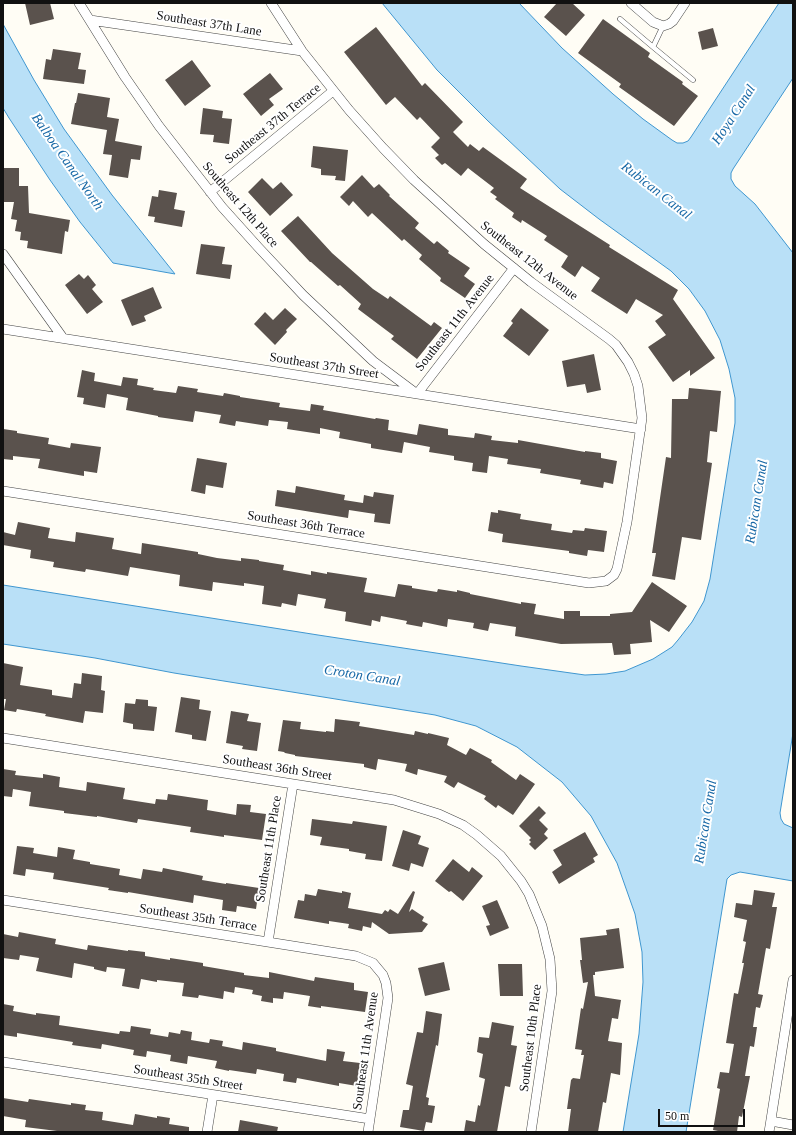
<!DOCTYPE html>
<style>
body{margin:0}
#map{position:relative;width:796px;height:1135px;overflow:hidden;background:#fffdf5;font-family:Georgia,serif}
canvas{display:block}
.frame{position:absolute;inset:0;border:4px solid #111;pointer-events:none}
.scale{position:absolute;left:658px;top:1109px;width:87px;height:18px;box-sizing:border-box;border:2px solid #111;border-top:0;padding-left:5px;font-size:12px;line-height:14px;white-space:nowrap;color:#111;-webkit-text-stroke:3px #fff;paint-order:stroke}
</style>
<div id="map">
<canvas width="796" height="1135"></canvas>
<div class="frame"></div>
<div class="scale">50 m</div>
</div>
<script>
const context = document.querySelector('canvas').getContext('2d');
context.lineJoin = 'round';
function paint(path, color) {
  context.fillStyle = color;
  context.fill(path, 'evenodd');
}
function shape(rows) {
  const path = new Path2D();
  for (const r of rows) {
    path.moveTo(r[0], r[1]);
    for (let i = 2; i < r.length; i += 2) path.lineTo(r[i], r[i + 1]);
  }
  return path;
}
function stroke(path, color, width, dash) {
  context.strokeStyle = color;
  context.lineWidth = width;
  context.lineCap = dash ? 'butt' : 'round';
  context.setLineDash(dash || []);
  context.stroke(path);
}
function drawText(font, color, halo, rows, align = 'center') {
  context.font = font + ' Georgia,serif';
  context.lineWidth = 4;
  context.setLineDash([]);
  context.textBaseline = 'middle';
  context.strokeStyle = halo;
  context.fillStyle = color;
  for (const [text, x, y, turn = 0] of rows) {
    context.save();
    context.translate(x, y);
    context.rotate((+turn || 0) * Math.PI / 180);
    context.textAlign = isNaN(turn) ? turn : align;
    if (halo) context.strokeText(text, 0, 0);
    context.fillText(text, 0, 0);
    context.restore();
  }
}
const water = shape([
 [382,3,519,3,562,48,613,94,643,119,672,140,677,143,683,143,688,141,691,137,779,3,793,3,793,78,733,169,731,173,731,179,735,186,755,204,793,253,793,733,780,813,781,819,784,824,793,828,793,881,740,872,731,875,727,879,686,1132,623,1132,639,1034,643,982,642,952,635,914,617,863,591,816,562,782,517,747,476,726,435,715,174,673,95,658,3,644,3,585,318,635,521,666,585,675,606,674,625,671,653,659,672,647,678,640,692,622,704,601,710,579,735,423,735,398,729,369,720,340,705,311,689,289,671,271,599,219,560,189,488,121,437,70,382,3],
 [3,24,34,80,64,129,112,195,175,274,113,263,80,222,50,180,9,118,3,108,3,24]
]);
const building = shape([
 [25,3,50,3,54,19,30,25],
 [557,3,572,3,585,15,566,36,544,17],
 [603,19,650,53,648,57,683,82,682,84,698,96,674,126,619,87,621,84,578,53],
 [376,27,422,86,425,83,463,122,453,132,468,147,470,144,479,151,483,147,527,179,520,188,610,245,609,247,678,290,673,299,715,358,690,376,690,370,673,382,648,347,666,335,655,321,663,315,636,299,627,314,591,291,600,278,582,266,575,277,561,267,568,256,544,240,547,236,522,220,521,223,512,217,514,213,495,199,497,197,490,192,494,188,468,168,461,176,445,163,442,165,435,158,439,155,431,147,440,138,420,117,417,120,395,97,386,105,344,52],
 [713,28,718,46,702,50,698,32],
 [53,49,81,53,78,69,86,70,84,84,43,79,46,59,51,60],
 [192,60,211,86,185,106,165,80],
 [270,73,283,89,269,99,274,105,261,116,243,94],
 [78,93,110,98,107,117,119,119,115,141,142,146,140,160,131,159,128,178,109,175,112,155,103,154,107,130,71,124,75,103,76,103],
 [203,108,223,111,222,118,232,119,229,144,213,142,214,135,200,134],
 [313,146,348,150,345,181,335,180,336,176,321,175,321,169,311,167],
 [3,168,19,168,19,186,28,186,29,213,70,220,68,232,65,231,62,254,27,248,28,241,20,240,21,232,15,231,17,220,11,219,14,202,3,202],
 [362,175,374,188,379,184,390,195,389,196,419,223,415,228,434,244,437,241,449,251,448,253,470,268,464,276,475,284,465,298,440,281,441,278,419,259,422,255,404,239,402,241,372,213,368,217,353,201,349,206,340,197],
 [262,178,273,189,281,182,293,195,270,216,248,192],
 [159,190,177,193,174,209,185,211,182,227,154,222,155,217,148,216,152,196,158,197],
 [298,216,332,253,373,289,388,299,390,296,431,326,434,322,442,328,417,359,391,339,394,336,358,309,361,304,340,285,338,286,311,262,310,262,281,231],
 [201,244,225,247,222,264,232,265,230,279,196,274],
 [79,274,84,279,88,275,96,285,92,289,103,302,87,314,65,285],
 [153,287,162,308,144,316,146,321,132,326,121,300],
 [285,308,297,319,286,330,287,332,275,345,254,324,265,312,273,320],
 [521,308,549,330,529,356,503,336,513,323,511,321],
 [594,354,601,390,587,393,585,384,567,387,562,361],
 [82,370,95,373,94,381,121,386,123,377,138,379,137,385,154,388,153,390,176,393,178,386,198,389,197,392,223,396,224,393,240,396,240,397,280,403,279,407,310,411,311,404,324,406,323,410,375,419,376,418,389,420,388,430,417,435,419,424,448,429,448,435,474,438,475,433,492,436,491,440,518,443,518,440,585,452,585,451,601,453,601,458,617,461,613,484,604,482,603,488,580,484,581,480,540,473,541,469,507,464,508,459,489,456,487,473,472,471,473,463,454,460,454,456,429,452,430,447,404,442,402,453,371,448,371,444,339,438,340,432,320,428,320,434,287,429,288,422,269,420,268,426,236,421,235,426,219,423,221,415,195,411,193,422,158,417,158,416,126,410,128,398,107,394,105,408,83,404,84,398,77,397],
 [689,388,721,391,717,432,710,431,707,462,712,463,701,540,682,537,675,580,652,576,656,553,652,553,666,457,671,458,672,399,688,399],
 [3,429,17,431,17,433,49,438,48,444,70,448,71,443,101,447,97,473,84,471,84,476,38,468,40,459,13,456,13,460,3,459],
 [197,458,227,463,223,488,206,485,205,494,191,491],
 [296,486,345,495,344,500,363,503,364,495,373,497,374,492,394,495,390,524,374,522,375,514,349,510,348,518,275,506,277,490,295,493],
 [498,510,521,514,520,519,552,524,551,530,572,533,573,530,584,531,585,528,607,531,604,552,588,550,587,556,569,553,569,551,502,542,503,534,488,531,491,512,498,513],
 [18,522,50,528,48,538,75,542,76,532,114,538,112,549,141,554,142,543,198,552,198,554,217,558,241,561,241,558,259,560,259,561,284,565,283,570,311,575,311,571,327,574,327,572,367,578,364,592,395,597,398,584,412,586,412,588,437,592,438,589,457,592,457,590,470,593,470,594,521,604,521,602,536,604,534,614,564,619,564,611,580,611,580,616,610,616,610,614,632,612,652,582,687,606,669,632,650,620,652,642,630,644,631,654,614,655,612,643,561,644,515,636,516,627,490,623,488,631,473,628,474,623,448,619,447,627,423,622,422,627,406,624,407,621,381,616,380,622,372,620,371,626,345,621,346,612,324,608,326,599,298,594,296,606,282,603,281,607,262,604,264,586,244,583,244,586,213,582,212,591,179,586,180,575,130,567,128,576,86,569,85,572,53,567,54,562,30,558,31,550,3,545,3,532,15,535],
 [3,663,23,667,20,685,52,690,52,695,72,698,74,683,81,684,82,673,102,676,101,690,105,691,103,713,85,711,83,723,45,716,46,714,17,709,16,712,4,710,6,699,3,699],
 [181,697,200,700,199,709,211,711,206,741,192,739,192,735,175,732],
 [136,699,148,700,148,706,157,707,154,731,133,729,133,724,123,722,125,703,135,704],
 [231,711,249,714,247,721,261,723,257,751,242,749,243,746,226,743],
 [335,719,360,722,359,726,414,735,415,731,428,734,428,733,449,738,447,745,466,755,470,748,492,760,491,762,516,780,520,774,535,784,513,815,498,805,496,808,484,799,486,796,458,782,454,788,444,782,447,776,418,769,417,775,405,771,407,764,378,759,376,770,364,767,364,764,295,756,295,755,285,753,284,752,278,751,283,720,301,722,300,729,326,732,326,731,334,732],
 [3,769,16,771,15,775,43,778,43,774,60,777,59,787,86,791,87,782,125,788,123,799,155,804,156,799,167,800,168,794,208,800,207,810,236,815,237,804,251,805,250,812,266,814,262,840,224,835,224,837,190,832,191,827,138,819,137,823,97,816,97,817,64,813,64,811,29,806,31,792,13,789,12,797,3,796],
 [539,806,546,813,539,820,548,829,544,834,548,838,535,850,529,844,531,842,529,840,531,838,519,826],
 [312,819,352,824,353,821,387,826,382,861,365,859,366,854,349,851,349,849,320,845,322,837,310,835],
 [403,830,421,836,418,844,429,848,423,867,411,863,409,871,392,866],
 [585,832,598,855,593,858,595,862,559,884,552,872,562,865,553,850],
 [17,846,34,848,33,853,57,857,58,847,75,850,73,859,90,862,90,864,120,869,119,875,141,879,143,869,162,872,163,868,203,876,202,880,226,884,226,883,259,888,256,909,237,906,236,912,222,910,223,900,194,895,193,903,128,892,128,893,108,890,109,888,53,879,54,873,26,869,25,876,13,874],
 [453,859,469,872,472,867,483,876,463,901,451,891,449,892,435,881],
 [318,889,342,893,342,891,351,893,348,908,382,914,385,910,388,912,390,909,398,914,413,891,415,892,409,912,412,909,424,917,422,921,428,924,422,932,389,934,372,922,371,928,363,926,362,931,348,928,349,924,329,921,329,924,294,918,298,900,304,901,305,894,316,896],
 [754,890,775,893,772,907,777,907,770,949,766,948,758,994,763,995,760,1008,756,1007,753,1027,757,1027,754,1047,750,1046,745,1076,750,1076,742,1117,739,1116,737,1132,723,1132,713,1130,720,1089,717,1088,720,1072,729,1073,734,1044,726,1043,734,993,738,994,744,963,742,963,746,942,743,941,747,920,734,917,736,903,752,905],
 [497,900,509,928,490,936,486,926,490,925,482,906],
 [619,928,624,968,595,972,595,975,593,975,595,996,621,1000,618,1019,612,1018,608,1041,622,1043,620,1075,611,1073,606,1103,603,1102,598,1132,568,1132,571,1109,567,1109,571,1080,573,1078,580,1079,584,1055,581,1055,582,1050,575,1049,581,1008,583,1009,588,982,583,983,580,960,582,960,580,938,607,935,606,930],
 [19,932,56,939,55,944,87,950,88,945,128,951,128,950,145,952,145,956,170,960,170,958,203,963,203,966,244,973,244,975,269,978,269,972,314,981,315,977,354,983,354,990,368,992,365,1012,321,1006,321,1008,308,1006,310,996,284,992,283,999,273,998,273,1003,261,1001,262,996,252,994,253,990,235,987,234,993,224,991,223,999,199,995,198,998,182,996,184,983,157,980,157,982,141,979,139,989,122,986,125,969,107,967,106,972,94,969,94,967,74,963,72,978,36,971,39,958,20,955,19,960,3,958,3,934,18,937],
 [444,962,450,990,425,996,418,968],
 [498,964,522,964,523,996,500,996],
 [3,1004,14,1006,13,1011,36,1015,36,1013,60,1016,59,1025,119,1034,120,1031,130,1032,131,1026,151,1029,150,1034,168,1037,169,1032,180,1034,181,1030,192,1032,191,1040,209,1043,210,1039,223,1041,222,1046,242,1050,243,1042,276,1048,276,1051,326,1061,327,1049,345,1052,343,1061,360,1063,357,1086,339,1083,339,1086,297,1078,296,1083,283,1081,284,1074,257,1069,256,1074,229,1070,229,1071,215,1068,217,1061,188,1056,187,1064,170,1061,171,1055,147,1051,146,1057,133,1055,134,1050,102,1044,101,1049,72,1045,73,1042,17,1033,17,1037,3,1035],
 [426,1011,442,1014,438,1046,436,1045,426,1097,429,1098,428,1105,435,1106,432,1123,426,1122,424,1131,400,1127,403,1110,409,1110,413,1086,406,1084,417,1032,423,1033],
 [492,1022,514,1026,511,1045,517,1046,510,1087,505,1086,497,1132,464,1132,466,1120,475,1122,478,1105,480,1106,485,1079,479,1077,483,1054,477,1052,479,1037,489,1038],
 [3,1098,28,1102,29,1099,71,1105,71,1103,86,1105,85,1110,103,1112,102,1120,133,1125,135,1114,157,1118,157,1116,170,1118,169,1124,189,1127,189,1132,65,1132,25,1127,26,1120,3,1116],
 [240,1120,278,1127,277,1132,238,1132]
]);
const service = shape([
 [620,19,653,47],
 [663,26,653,47,693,80]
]);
const minor = shape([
 [79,3,125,77,159,126,222,207,258,247,303,295,373,361,417,394,514,268],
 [631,3,653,22,663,26,669,24,673,21,685,3],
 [90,20,302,51],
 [210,192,333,91],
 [3,254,63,338],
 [3,329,641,429],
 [3,491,589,583,606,581,614,575,617,569,627,522,642,418,638,386,634,374,628,362,616,345,609,339,531,282,484,244,414,180,383,148,349,110,302,51,271,3],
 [3,738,394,800,439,814,463,825,477,835,501,856,521,881,529,894,542,926,550,959,552,991,531,1132],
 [3,900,356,956,373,963,383,975,386,983,388,998,368,1132],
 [268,942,293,784],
 [3,1062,370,1119],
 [771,1121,793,1125],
 [207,1132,213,1095],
 [769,1132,793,980]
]);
const streetNames = [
 ["Southeast 37th Lane",209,24,9],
 ["Southeast 37th Terrace",273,124,-39],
 ["Southeast 12th Place",240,205,49],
 ["Southeast 12th Avenue",529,261,38],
 ["Southeast 11th Avenue",455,323,-52],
 ["Southeast 37th Street",324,366,9],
 ["Southeast 36th Terrace",306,525,9],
 ["Southeast 36th Street",277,768,9],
 ["Southeast 11th Place",269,849,-81],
 ["Southeast 35th Terrace",198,918,9],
 ["Southeast 10th Place",531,1038,-83],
 ["Southeast 11th Avenue",366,1051,-82],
 ["Southeast 35th Street",188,1078,9]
];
const waterNames = [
 ["Hoya Canal",734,115,-57],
 ["Balboa Canal North",67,162,55],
 ["Rubican Canal",656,191,38],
 ["Rubican Canal",757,502,-81],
 ["Croton Canal",362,676,9],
 ["Rubican Canal",706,822,-81]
];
paint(water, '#b9e0f7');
stroke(water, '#3f96cf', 1);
paint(building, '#5a524d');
stroke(service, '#444', 5.5);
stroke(minor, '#444', 10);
stroke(service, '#fff', 4.5);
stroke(minor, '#fff', 9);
drawText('13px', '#111', '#fff', streetNames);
drawText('italic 14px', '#1768a6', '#fff', waterNames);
</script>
